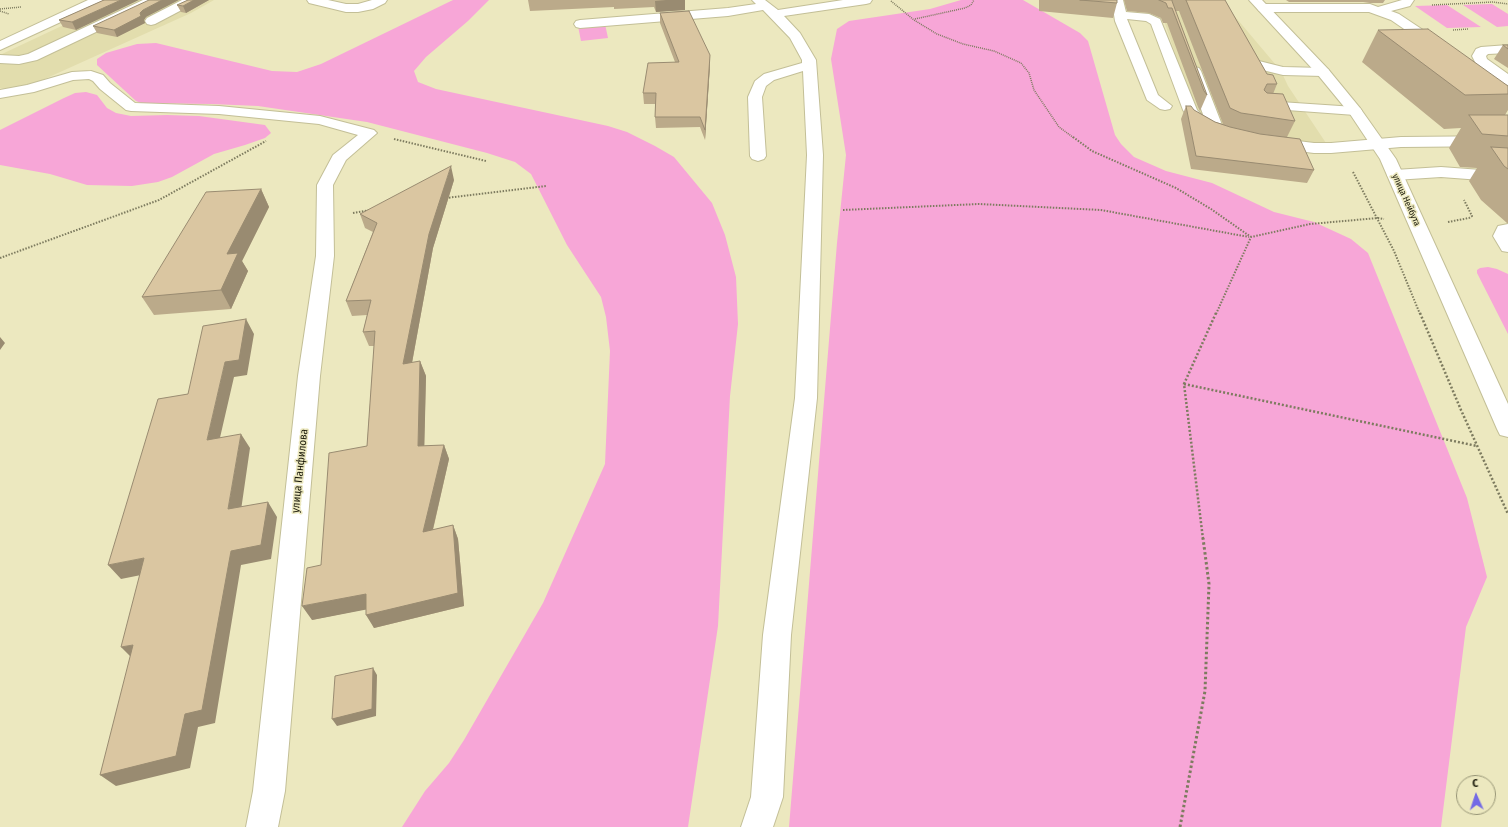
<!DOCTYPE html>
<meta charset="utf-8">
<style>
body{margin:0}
#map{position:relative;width:1508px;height:827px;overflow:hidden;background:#ece8bf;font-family:"Fira Sans Condensed",sans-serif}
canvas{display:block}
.north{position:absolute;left:1456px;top:775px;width:40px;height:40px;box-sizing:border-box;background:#ece8bf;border:1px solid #989677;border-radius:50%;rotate:357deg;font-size:11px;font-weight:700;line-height:16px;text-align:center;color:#1b1a0a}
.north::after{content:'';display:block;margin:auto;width:14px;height:18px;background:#736ae5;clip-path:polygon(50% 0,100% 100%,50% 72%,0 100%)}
</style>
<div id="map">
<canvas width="1508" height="827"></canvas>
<div class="north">С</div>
</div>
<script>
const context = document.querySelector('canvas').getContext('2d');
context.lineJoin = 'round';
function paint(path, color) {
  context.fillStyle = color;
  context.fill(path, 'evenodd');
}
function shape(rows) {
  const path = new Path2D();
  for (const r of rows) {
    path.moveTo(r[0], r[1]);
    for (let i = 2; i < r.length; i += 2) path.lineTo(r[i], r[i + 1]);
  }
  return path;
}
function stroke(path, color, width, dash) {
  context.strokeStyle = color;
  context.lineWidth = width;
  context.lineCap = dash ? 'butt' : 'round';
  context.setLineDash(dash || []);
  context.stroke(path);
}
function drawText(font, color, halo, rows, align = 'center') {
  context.font = font + ' "Fira Sans Condensed",sans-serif';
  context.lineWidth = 3;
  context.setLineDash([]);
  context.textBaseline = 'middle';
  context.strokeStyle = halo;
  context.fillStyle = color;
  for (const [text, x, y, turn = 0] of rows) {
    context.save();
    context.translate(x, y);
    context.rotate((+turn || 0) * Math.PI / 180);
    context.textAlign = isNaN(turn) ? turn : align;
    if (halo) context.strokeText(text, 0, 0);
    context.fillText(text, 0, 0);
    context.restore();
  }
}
const built = shape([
 [117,0,214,0,191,13,18,91,0,88,0,57,2,54],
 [1123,0,1221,0,1281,71,1288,86,1328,146,1234,133,1195,112,1161,12,1125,9]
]);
const green = shape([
 [453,0,489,0,468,21,426,57,414,71,418,82,436,89,608,126,627,132,655,146,674,157,712,203,725,235,736,277,738,324,730,396,718,626,688,827,402,827,425,791,449,763,464,740,543,603,605,464,610,351,606,317,601,297,567,245,531,174,515,162,487,153,367,122,258,106,211,104,141,103,136,101,97,65,97,59,106,53,137,44,156,43,272,71,297,72,321,64],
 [961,0,1023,0,1080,33,1088,41,1115,135,1121,144,1134,157,1166,171,1212,183,1274,212,1314,222,1351,239,1368,253,1467,498,1487,577,1466,627,1441,827,789,827,837,243,846,155,831,59,837,29,849,21,930,9],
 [1492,4,1508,14,1508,26,1497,27,1463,5],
 [1447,5,1481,27,1447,28,1415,6],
 [605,24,608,38,581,41,578,26],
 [86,92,97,95,107,108,116,113,131,116,167,115,199,116,265,125,271,133,265,138,245,145,214,154,172,177,158,182,132,186,87,185,50,174,0,165,0,130,64,98,75,93],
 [1488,267,1497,269,1508,274,1508,334,1477,273,1477,270,1480,268]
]);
const pathFar3 = shape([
 [891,1,914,20,937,34,963,44,994,51,1021,63,1029,73,1034,90,1059,127,1074,138],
 [1432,5,1493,2,1508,4],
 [0,9,21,7],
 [0,11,9,14],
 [915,19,965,8,971,5,974,0],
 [1453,30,1468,29]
]);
const pathFar2 = shape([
 [1073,137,1092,151,1176,188,1211,209,1251,237],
 [394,139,486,161],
 [1353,172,1394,251,1420,314],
 [446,198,546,186],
 [843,210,979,204,1101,210,1249,237],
 [353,213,370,210],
 [1448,222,1469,218,1472,216,1464,200],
 [0,258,159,200,266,141],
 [1216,314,1251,237,1310,224,1378,218,1384,219]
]);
const pathFar1 = shape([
 [1420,313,1461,410,1508,514],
 [1184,384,1477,446],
 [1203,539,1184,384,1216,313]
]);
const path = shape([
 [1180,827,1205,691,1209,584,1203,538]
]);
const minor = shape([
 [143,0,159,0,157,3,37,60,19,64,0,63,0,55,19,56,28,54,143,0],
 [182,0,197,0,195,3,155,24,151,25,147,24,145,21,147,18,182,0],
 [307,0,328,0,346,4,358,4,372,0,387,0,385,3,373,9,358,12,346,12,309,3,307,0],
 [752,0,765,0,778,10,843,0,872,0,870,3,866,4,784,16,800,33,816,60,823,155,817,398,791,635,783,797,773,827,741,827,751,797,763,635,795,398,807,155,803,71,774,80,766,86,762,97,766,156,764,159,758,161,752,159,750,156,748,97,755,81,764,74,802,63,802,60,790,38,763,10,728,16,580,28,576,27,574,24,576,21,580,20,728,8,756,4,752,0],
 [1113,0,1123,0,1126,12,1149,14,1160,19,1197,110,1204,117,1187,71,1189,68,1194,67,1199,68,1201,71,1224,130,1221,133,1216,135,1211,133,1209,130,1203,129,1190,121,1183,110,1151,24,1146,21,1127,19,1158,95,1172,106,1170,109,1165,110,1160,109,1147,100,1115,21,1112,2,1113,0],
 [1402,0,1414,0,1410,6,1391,11,1399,14,1435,38,1436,41,1430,53,1420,53,1418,50,1423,42,1391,20,1369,12,1263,12,1259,11,1257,8,1259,5,1263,4,1370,4,1378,7,1402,0],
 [1508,45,1508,53,1488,54,1486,56,1487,59,1508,74,1508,85,1503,84,1476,64,1472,56,1476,49,1481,47,1508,45],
 [1255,60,1283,67,1323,68,1328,69,1330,72,1328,75,1323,76,1283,75,1250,67,1248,64,1250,61,1255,60],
 [91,71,103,75,110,83,135,103,219,106,320,116,374,130,377,133,346,160,333,185,334,256,320,376,285,791,278,827,246,827,253,791,298,376,316,256,317,185,333,155,358,135,319,124,219,114,131,111,126,110,100,89,93,81,89,79,73,80,34,92,0,98,0,90,27,85,72,72,91,71],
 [1265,101,1355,107,1360,108,1362,111,1360,114,1355,115,1260,108,1258,105,1260,102,1265,101],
 [1508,136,1508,146,1401,147,1331,153,1314,153,1274,148,1269,146,1266,143,1269,140,1274,138,1314,143,1331,143,1401,137,1508,136],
 [1441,167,1508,172,1508,182,1441,177,1395,180,1389,178,1387,175,1389,172,1395,170,1441,167],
 [1508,224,1508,252,1502,251,1493,236,1498,226,1508,224]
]);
const major = shape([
 [88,0,104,0,102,3,0,50,0,41,88,0],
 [1249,0,1262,0,1328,69,1360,108,1396,159,1508,404,1508,437,1500,435,1497,429,1380,159,1350,114,1318,75,1249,0]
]);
const wall = shape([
 [104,0,76,30,63,27,59,20],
 [188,0,209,0,186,13,181,12,177,5],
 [528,0,685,0,685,10,656,12,654,7,614,9,614,7,530,11],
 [1039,0,1117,0,1117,3,1113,18,1039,11],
 [1124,0,1225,0,1267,74,1277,84,1273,94,1295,121,1287,137,1314,170,1307,183,1191,169,1181,119,1186,106,1194,110,1215,122,1223,124,1179,11,1175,11,1207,95,1200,111,1198,107,1167,23,1163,23,1161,18,1149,13,1127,11],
 [1254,133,1282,137,1260,134],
 [1286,0,1385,0,1383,3,1370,3,1363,2,1289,2],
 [660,13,710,65,705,140,700,127,656,128,655,117,655,104,644,104,643,93,675,62,660,23],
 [146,17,144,20,145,23,117,37,97,33,93,26],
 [1378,30,1508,86,1508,110,1505,115,1508,115,1508,223,1507,223,1481,200,1469,181,1477,168,1460,167,1449,148,1461,128,1444,129,1362,62],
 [1503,45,1508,45,1508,68,1494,59],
 [454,180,433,248,412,363,420,361,426,376,424,446,444,445,449,459,433,530,453,525,458,539,464,606,374,628,366,609,312,620,321,565,367,446,374,346,369,346,363,332,367,315,352,316,346,301,373,232,365,228,360,214],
 [261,189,269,207,242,261,248,271,231,309,154,315,142,297]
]);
const shadedWall = shape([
 [121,0,139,0,76,30,72,22],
 [162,0,179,0,146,17,144,20,145,23,117,37,114,30,140,13,143,10],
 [194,0,209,0,186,13,183,6],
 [666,0,685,0,685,10,656,12,655,1],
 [710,55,710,65,705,140,705,130],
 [451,166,454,180,433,248,409,379,403,364,429,234],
 [261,189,269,207,242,261,248,271,231,309,221,290,227,254],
 [246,319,254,334,247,375,234,377,216,455,207,440,225,362],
 [0,337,5,343,0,350],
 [420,361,426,376,424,461,418,446],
 [241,434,250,448,239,524,228,509],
 [444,445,449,459,429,546,423,532],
 [268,502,277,517,271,559,241,565,215,723,198,727,190,768,116,786,100,775,185,714,231,551],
 [453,525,458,539,464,606,374,628,366,615],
 [144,558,156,572,121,579,108,565],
 [366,594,374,608,312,620,302,606],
 [133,645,135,661,121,647],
 [373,668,377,675,376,716,337,726,332,719]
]);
const building = shape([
 [104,0,121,0,72,22,59,20,104,0],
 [149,0,162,0,143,10,140,13,141,16,114,30,93,26,149,0],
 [188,0,194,0,183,6,177,5,188,0],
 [1080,0,1117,0,1117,3,1080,0],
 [1159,0,1172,0,1172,1,1207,95,1204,91,1172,8,1168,8,1166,3,1159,0],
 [1186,0,1225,0,1267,74,1273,75,1277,84,1267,84,1264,90,1267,93,1283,94,1295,121,1241,113,1230,108,1186,0],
 [689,11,710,55,705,130,700,117,655,117,656,93,643,93,648,63,679,62,660,13,689,11],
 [1428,29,1508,86,1508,94,1465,95,1378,30,1428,29],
 [1503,45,1508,45,1508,49,1503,45],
 [1186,106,1191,106,1194,110,1215,122,1230,127,1260,134,1300,139,1314,170,1196,156,1186,106],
 [1469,115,1508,115,1508,136,1482,134,1469,115],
 [1491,147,1508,148,1508,169,1504,166,1491,147],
 [451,166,429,234,403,364,420,361,418,446,444,445,423,532,453,525,458,593,366,615,366,594,302,606,307,568,321,565,329,453,367,446,375,331,363,332,371,300,346,301,377,223,360,214,451,166],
 [261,189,227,254,238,253,221,290,142,297,206,192,261,189],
 [246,319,239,360,225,362,207,440,241,434,228,509,268,502,261,545,231,551,202,710,185,714,176,756,100,775,133,645,121,647,144,558,108,565,158,399,188,394,203,326,246,319],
 [373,668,372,709,332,719,335,676,373,668]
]);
const farStreetnames = [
 ["улица Нейбута",1406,200,66]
];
const streetNames = [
 ["улица Панфилова",300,471,-84]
];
paint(built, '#e2ddad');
paint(green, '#f7a6d7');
stroke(minor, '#c3bf97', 2);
stroke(major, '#c3bf97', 2);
stroke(pathFar3, '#7d7b5f', 1.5, [1, 1]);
stroke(pathFar2, '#7d7b5f', 2, [1.5, 1.5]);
stroke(pathFar1, '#7d7b5f', 2.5, [2, 2]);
stroke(path, '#7d7b5f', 3, [2.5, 2.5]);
paint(minor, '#fff');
paint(major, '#fff');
paint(wall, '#bbaa8a');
paint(shadedWall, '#998b71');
paint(building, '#dac6a1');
stroke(building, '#998b71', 1);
drawText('9px', '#1b1a0a', '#ece8bf', farStreetnames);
drawText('11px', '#1b1a0a', '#ece8bf', streetNames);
</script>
